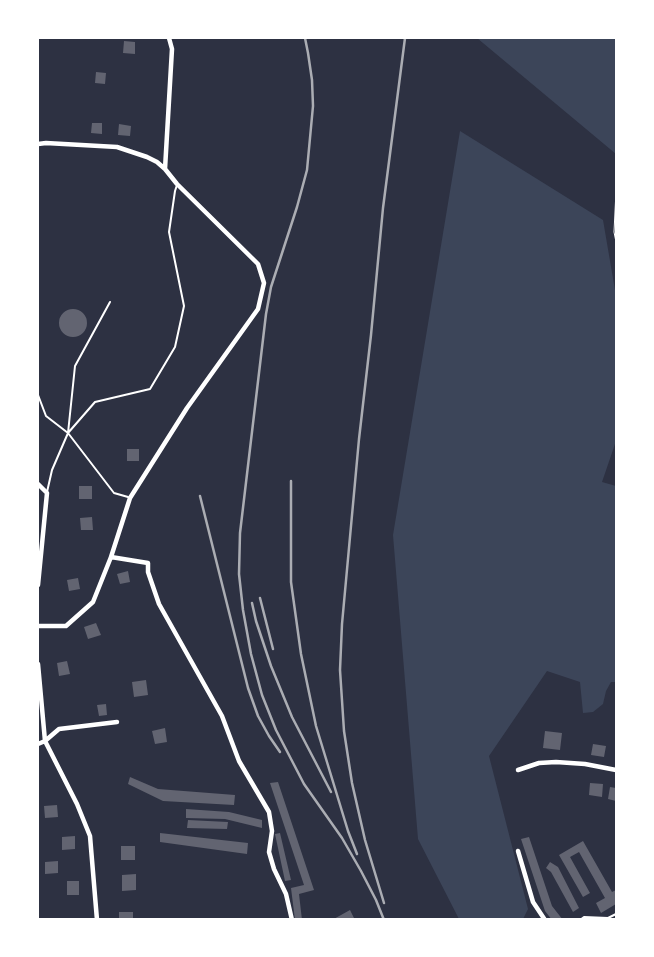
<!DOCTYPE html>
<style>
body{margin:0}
#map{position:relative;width:654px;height:957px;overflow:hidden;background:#2d3142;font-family:"Roboto Serif",serif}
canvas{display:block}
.frame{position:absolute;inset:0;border:39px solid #fff;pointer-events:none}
</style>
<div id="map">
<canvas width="654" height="957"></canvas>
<div class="frame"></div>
</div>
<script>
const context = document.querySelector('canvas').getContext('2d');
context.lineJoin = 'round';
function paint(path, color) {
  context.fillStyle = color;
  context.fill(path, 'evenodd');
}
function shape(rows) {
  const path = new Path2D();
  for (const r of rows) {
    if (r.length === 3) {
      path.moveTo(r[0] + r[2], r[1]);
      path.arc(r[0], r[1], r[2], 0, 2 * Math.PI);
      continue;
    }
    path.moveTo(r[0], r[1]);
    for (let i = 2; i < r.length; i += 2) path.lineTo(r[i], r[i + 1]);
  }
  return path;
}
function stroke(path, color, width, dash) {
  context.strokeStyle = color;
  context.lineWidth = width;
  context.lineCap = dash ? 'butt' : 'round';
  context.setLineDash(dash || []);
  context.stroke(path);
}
const green = shape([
 [477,38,616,38,616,154],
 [460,131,603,220,616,296,616,441,602,482,616,486,616,682,611,682,606,691,603,704,593,712,583,713,580,682,547,671,489,756,528,909,523,919,459,919,418,839,393,535]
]);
const building = shape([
 [124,41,135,42,135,54,123,53],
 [96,72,106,73,105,84,95,83],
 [92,123,102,123,102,134,91,133],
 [119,124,131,126,130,136,118,135],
 [73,323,14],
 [127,449,139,449,139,461,127,461],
 [79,486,92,486,92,499,79,499],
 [92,517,93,530,81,530,80,518],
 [128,571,130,582,120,584,117,574],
 [78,578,80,589,69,591,67,580],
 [96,623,101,635,88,639,84,627],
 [67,661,70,674,59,676,57,663],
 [146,680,148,695,134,697,132,682],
 [106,704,107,715,99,716,97,705],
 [165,728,167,742,155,744,152,731],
 [545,731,562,733,560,750,543,748],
 [593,744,606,746,604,757,591,755],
 [130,777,158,789,235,795,234,805,163,801,128,784],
 [278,782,314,890,299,894,302,920,295,920,291,888,304,885,270,783],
 [590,783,603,784,602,797,589,795],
 [610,787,616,788,616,801,608,799],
 [57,805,58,817,45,818,44,806],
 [186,809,229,812,262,820,262,828,225,819,186,818],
 [188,820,228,822,227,829,187,828],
 [160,833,248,843,247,854,160,842],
 [280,833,291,880,285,881,275,834],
 [75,836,75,849,62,850,62,837],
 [529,837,552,906,563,920,552,920,545,911,521,839],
 [583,841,612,892,616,890,616,904,601,913,596,903,605,898,579,852,570,857,590,893,583,897,559,855],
 [121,846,135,846,135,860,121,860],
 [58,861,58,873,45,874,45,862],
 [550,862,558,867,579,908,573,912,551,872,546,868],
 [136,874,136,890,122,891,122,875],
 [67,881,79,881,79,895,67,895],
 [350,910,355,920,332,920],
 [119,912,133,912,133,920,119,920]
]);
const path = shape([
 [616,191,614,232,616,242]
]);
const service = shape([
 [110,302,75,366,68,433,114,493,128,497],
 [38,395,46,416,68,433,52,470,47,492],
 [68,433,95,402,150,389,175,347,184,306,169,232,175,191,177,185],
 [580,920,584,917,608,918,616,914]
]);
const minor = shape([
 [38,144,46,143,117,147,147,157,157,162,165,169,177,184,258,264,264,283,258,309,187,408,130,498,111,557],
 [165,169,172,49,169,38],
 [38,484,47,493,38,585],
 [38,626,66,626,93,602,111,557,148,563,148,572,159,604,222,716,239,761,269,812,272,831,269,852,274,869,286,894,292,920],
 [38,664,45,741,77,804,90,836,97,920],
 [38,744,45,741,59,729,117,722],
 [518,770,539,763,556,762,585,764,616,770],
 [518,851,533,902,545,920]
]);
const rail = shape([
 [305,38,308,53,312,80,313,106,307,170,297,207,271,287,266,314,240,533,239,574,243,610,251,654,262,695,276,730,304,784,342,838,361,871,376,900,384,920],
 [291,481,291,582,301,654,316,726,348,831,357,854],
 [200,496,248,688,258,716,269,736,280,752],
 [260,598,273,649],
 [252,603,256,621,271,666,292,717,331,792],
 [384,903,365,840,352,783,344,731,340,670,342,624,359,439,371,335,383,208,405,38]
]);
paint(green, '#3c4559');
paint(building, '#626471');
stroke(path, '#fff', 1);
stroke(service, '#fff', 2);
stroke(minor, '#fff', 4.5);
stroke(rail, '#abadb3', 2.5);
</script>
